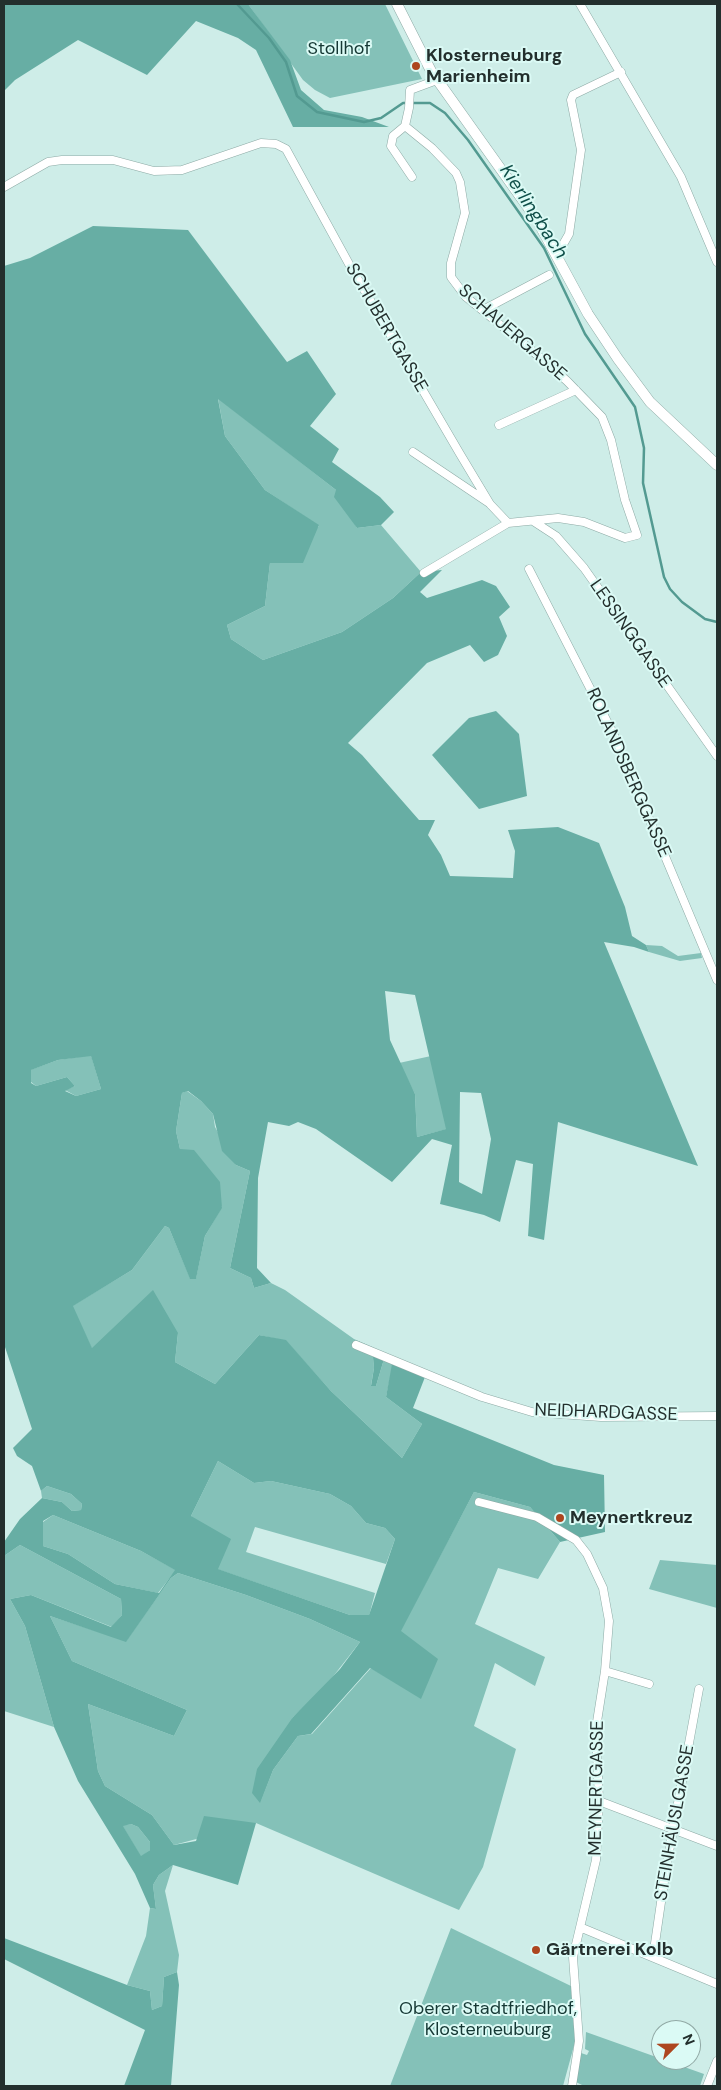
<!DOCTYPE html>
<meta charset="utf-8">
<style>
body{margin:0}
#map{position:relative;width:721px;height:2090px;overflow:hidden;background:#ceede8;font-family:"DM Sans",sans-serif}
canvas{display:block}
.frame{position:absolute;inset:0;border:5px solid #232f2d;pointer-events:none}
.north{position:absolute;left:651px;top:2020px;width:50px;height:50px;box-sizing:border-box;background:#dbfaf5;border:1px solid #91a9a5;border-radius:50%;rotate:67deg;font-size:14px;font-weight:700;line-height:20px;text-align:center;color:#232f2d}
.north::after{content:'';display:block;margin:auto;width:18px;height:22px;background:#ad461f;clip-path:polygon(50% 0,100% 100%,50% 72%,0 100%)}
</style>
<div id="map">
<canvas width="721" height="2090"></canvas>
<div class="frame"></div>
<div class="north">N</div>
</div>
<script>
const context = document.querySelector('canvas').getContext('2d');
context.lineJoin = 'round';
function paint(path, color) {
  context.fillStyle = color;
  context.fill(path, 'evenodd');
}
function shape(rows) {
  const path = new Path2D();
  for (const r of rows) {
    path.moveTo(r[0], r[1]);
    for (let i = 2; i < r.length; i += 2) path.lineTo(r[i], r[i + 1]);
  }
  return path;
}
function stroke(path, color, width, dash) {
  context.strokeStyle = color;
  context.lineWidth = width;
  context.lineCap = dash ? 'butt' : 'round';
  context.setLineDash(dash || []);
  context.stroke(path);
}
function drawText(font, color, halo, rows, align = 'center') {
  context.font = font + ' "DM Sans",sans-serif';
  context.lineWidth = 4;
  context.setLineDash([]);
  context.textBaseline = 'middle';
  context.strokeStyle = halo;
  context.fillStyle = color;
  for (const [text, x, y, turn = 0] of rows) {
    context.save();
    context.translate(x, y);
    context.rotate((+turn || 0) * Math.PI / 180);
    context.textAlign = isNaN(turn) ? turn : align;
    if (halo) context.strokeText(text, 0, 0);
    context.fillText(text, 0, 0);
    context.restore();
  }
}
const green = shape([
 [248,4,385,4,422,79,330,98,315,90,303,80],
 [218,398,336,490,357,528,381,525,421,572,393,598,342,632,263,660,231,639,227,625,265,606,270,563,319,526,265,490,225,436],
 [646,945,662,946,678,956,701,953,702,958,680,961,649,952],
 [91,1055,101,1089,76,1096,65,1090,75,1086,67,1077,36,1086,31,1082,30,1070,58,1060],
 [431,1056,447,1129,417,1137,415,1094,399,1063],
 [187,1091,201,1101,213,1114,215,1127,236,1165,250,1171,230,1268,251,1278,254,1288,271,1283,285,1290,354,1339,372,1347,374,1368,371,1385,376,1386,384,1359,393,1364,386,1397,422,1424,402,1458,331,1391,286,1341,259,1335,215,1384,175,1362,178,1333,92,1349,72,1306,132,1270,165,1226,169,1228,190,1278,196,1278,205,1236,222,1207,180,1149,176,1131,182,1093],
 [218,1461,254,1483,271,1481,330,1494,351,1506,366,1523,385,1528,395,1539,386,1564,255,1527,246,1552,375,1593,369,1616,350,1615,217,1569,191,1516],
 [47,1486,71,1494,82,1504,81,1510,72,1511,62,1502,42,1498,41,1491],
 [474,1492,530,1507,560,1542,538,1579,498,1568,475,1624,545,1657,535,1686,495,1663,474,1726,516,1749,483,1867,459,1910,256,1823,174,1845,152,1815,105,1786,98,1771,88,1704,174,1736,187,1710,72,1661,50,1616,126,1641,171,1578,178,1573,246,1595,310,1619,360,1642,324,1688,293,1717,260,1803,273,1770,298,1736,312,1734,371,1668,421,1698,400,1631],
 [53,1515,141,1551,176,1570,158,1593,115,1584,68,1554,43,1546,43,1522],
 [20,1545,121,1599,122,1615,112,1627,31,1595,10,1599,25,1626,54,1727,4,1711,4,1556],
 [660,1560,717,1565,717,1608,649,1589],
 [131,1824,138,1827,150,1842,150,1850,141,1857,122,1825],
 [173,1865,165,1891,179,1955,177,1972,164,1977,162,2006,152,2010,150,1991,127,1985,146,1936,150,1908,156,1909,153,1885,159,1875],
 [451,1928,571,1986,575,2042,563,2086,390,2086],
 [586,2032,704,2074,700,2086,584,2086,576,2082,581,2053,587,2055,589,2051,585,2049]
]);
const forest = shape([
 [4,4,248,4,290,60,301,90,324,110,362,117,389,127,293,127,256,50,238,38,196,21,147,75,78,40,15,80,4,91],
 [93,226,188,230,287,362,307,351,336,394,310,426,339,449,332,462,380,497,394,512,381,525,357,528,334,497,336,490,218,399,225,436,265,490,319,525,303,563,270,563,265,606,227,625,231,639,263,660,342,632,393,598,421,572,442,570,420,592,427,598,482,580,496,586,510,607,499,617,507,636,498,655,484,662,470,645,427,663,348,743,362,755,419,820,435,820,428,835,441,855,450,876,513,878,515,851,508,830,558,827,599,843,625,907,632,936,646,945,649,952,634,947,604,942,698,1166,558,1122,544,1240,528,1236,533,1164,516,1160,500,1222,484,1215,440,1204,452,1145,432,1139,392,1182,316,1129,298,1122,289,1126,268,1122,258,1178,257,1268,271,1283,254,1288,251,1278,230,1268,250,1171,236,1165,222,1151,213,1114,201,1101,188,1091,182,1093,176,1131,180,1149,194,1150,220,1182,222,1208,205,1236,196,1279,190,1279,169,1228,165,1226,132,1270,73,1306,92,1348,153,1290,178,1333,175,1362,215,1384,259,1335,286,1340,331,1391,402,1458,422,1424,386,1397,392,1364,384,1359,376,1386,371,1386,374,1368,372,1347,425,1377,413,1408,554,1465,604,1475,605,1532,560,1542,530,1507,474,1492,401,1631,438,1659,421,1699,370,1668,311,1734,298,1736,273,1770,260,1803,252,1793,257,1769,293,1717,340,1669,360,1642,310,1619,246,1595,178,1573,171,1578,126,1642,50,1616,72,1661,187,1710,174,1736,88,1704,98,1771,105,1786,152,1815,174,1845,196,1841,204,1816,256,1823,238,1885,173,1865,159,1875,153,1885,156,1909,150,1908,135,1874,78,1781,54,1727,25,1626,10,1599,31,1595,111,1627,122,1615,121,1599,20,1545,4,1556,4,1542,20,1519,42,1498,62,1502,72,1511,81,1510,82,1504,71,1494,47,1486,41,1491,32,1466,17,1456,13,1448,32,1429,4,1344,4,266,30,258],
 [385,991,415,995,446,1129,417,1137,415,1094,390,1040],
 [91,1056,101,1089,76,1096,65,1091,75,1086,67,1077,36,1086,31,1083,31,1070,58,1060],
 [460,1092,481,1093,491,1139,482,1194,459,1182],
 [218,1461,254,1483,271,1481,330,1494,351,1506,366,1523,385,1528,395,1539,369,1615,350,1615,218,1569,231,1539,191,1516],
 [53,1515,141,1551,175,1570,159,1593,115,1584,68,1554,43,1546,43,1521],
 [131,1824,138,1827,150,1842,150,1850,141,1856,123,1826],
 [496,711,519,734,527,796,479,809,432,755,469,718],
 [4,1938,127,1985,150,1991,152,2010,162,2006,164,1977,177,1972,179,1985,171,2086,124,2086,145,2030,4,1959]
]);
const stream = shape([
 [237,4,269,38,286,62,297,96,317,112,364,122,381,118,403,103,430,103,445,113,468,140,544,248,585,334,635,407,644,448,643,483,664,577,670,589,682,602,705,619,717,622]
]);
const minor = shape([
 [580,4,681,177,717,262],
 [405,126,393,136,391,146,412,177],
 [4,187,48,162,62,160,113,160,154,171,182,170,261,143,276,144,286,149,349,264,460,454,490,504,508,523],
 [557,255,569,234,581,150,571,100,573,95,621,72],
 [483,310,549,275],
 [499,425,576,390],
 [413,452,489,503],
 [533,521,556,536,584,568,717,756],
 [529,569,614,735,717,980],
 [424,573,508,523,558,518,584,522,625,538,637,535,625,500,611,440,602,417,567,381,529,348,466,297,451,277,451,263,465,213,460,182,456,173,432,148,405,126,409,108,410,90,437,80],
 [356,1345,482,1397,532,1412,601,1417,717,1416],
 [479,1502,537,1517,576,1540,587,1554,603,1588,609,1621,605,1671,596,1728,599,1801,596,1860,573,1957,579,2041,572,2086],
 [605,1671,649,1684],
 [599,1801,717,1846],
 [582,1928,717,1984],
 [653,1957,666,1868,699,1689],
 [707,2086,717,2061]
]);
const major = shape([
 [397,4,431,71,537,220,588,314,618,359,650,402,717,465]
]);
const markers = [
 [416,66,5,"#ad461f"],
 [560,1518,5,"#ad461f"],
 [536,1950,5,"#ad461f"]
];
const parkNames = [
 ["Stollhof",339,49],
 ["Oberer Stadtfriedhof,",488,2009],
 ["Klosterneuburg",488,2030]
];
const poiNames = [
 ["Klosterneuburg",426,56],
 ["Marienheim",426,77],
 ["Meynertkreuz",570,1518],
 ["Gärtnerei Kolb",546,1950]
];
const streetNames = [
 ["SCHUBERTGASSE",386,328,60],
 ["SCHAUERGASSE",512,333,41],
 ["LESSINGGASSE",630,634,55],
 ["ROLANDSBERGGASSE",628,773,66],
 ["NEIDHARDGASSE",606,1413,2],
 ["MEYNERTGASSE",597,1788,-89],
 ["STEINHÄUSLGASSE",675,1823,-80]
];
const waterNames = [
 ["Kierlingbach",533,212,57]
];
paint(green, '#84c1b8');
paint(forest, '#67aea4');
stroke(stream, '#539a91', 2.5);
stroke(minor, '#8daaa5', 9);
stroke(major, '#8daaa5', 11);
stroke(minor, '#fff', 8);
stroke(major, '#fff', 10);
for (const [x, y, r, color] of markers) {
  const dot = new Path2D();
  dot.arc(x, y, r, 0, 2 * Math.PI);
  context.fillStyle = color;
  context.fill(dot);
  stroke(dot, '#dbfaf5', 2);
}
drawText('18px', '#153834', '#dbfaf5', parkNames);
drawText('bold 18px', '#232f2d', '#dbfaf5', poiNames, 'left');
drawText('18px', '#232f2d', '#dbfaf5', streetNames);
drawText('italic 19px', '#104f49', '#dbfaf5', waterNames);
</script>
